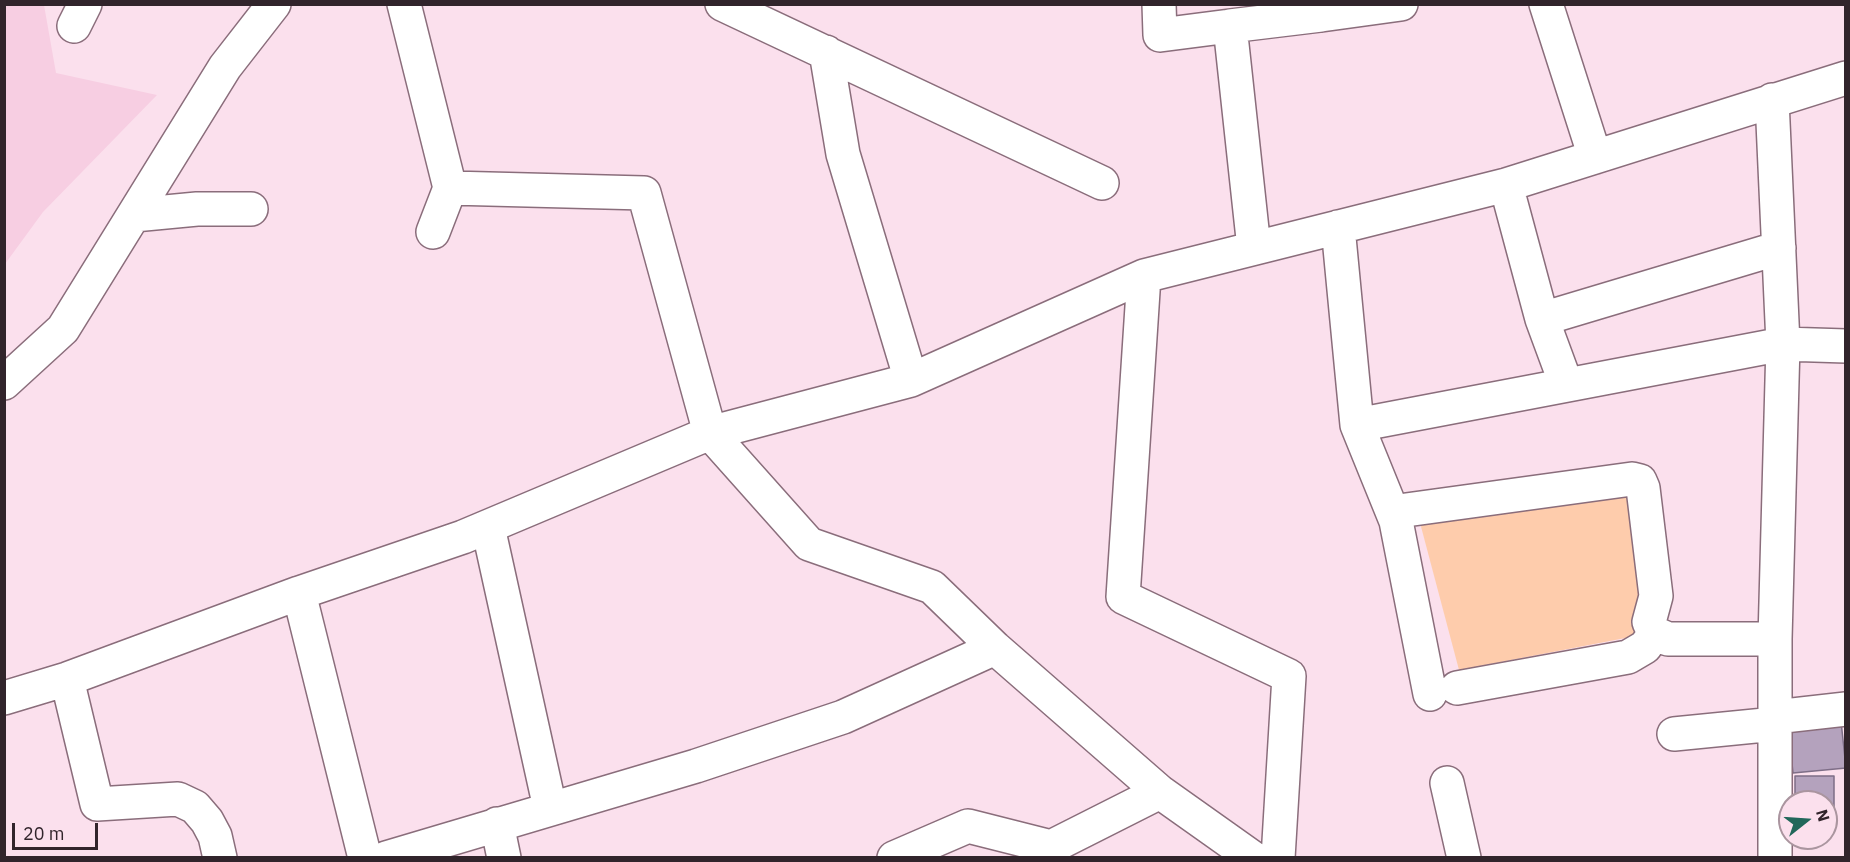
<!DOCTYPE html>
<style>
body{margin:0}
#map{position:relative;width:1850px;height:862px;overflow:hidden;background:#fbe0ed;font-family:"IBM Plex Sans",sans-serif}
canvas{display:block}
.frame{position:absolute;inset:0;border:6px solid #31242b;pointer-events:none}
.north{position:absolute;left:1778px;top:790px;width:60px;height:60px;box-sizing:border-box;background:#fbe0ed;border:2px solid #aa959f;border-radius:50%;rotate:73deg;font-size:16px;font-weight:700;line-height:24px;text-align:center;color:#31242b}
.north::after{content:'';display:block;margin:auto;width:21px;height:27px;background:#21675a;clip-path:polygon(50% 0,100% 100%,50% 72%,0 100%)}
.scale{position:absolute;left:12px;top:823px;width:86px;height:27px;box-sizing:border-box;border:3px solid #31242b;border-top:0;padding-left:8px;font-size:18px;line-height:21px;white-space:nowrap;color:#31242b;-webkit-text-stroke:4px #fbe0ed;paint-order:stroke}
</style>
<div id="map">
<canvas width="1850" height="862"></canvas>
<div class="frame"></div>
<div class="north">N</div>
<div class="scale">20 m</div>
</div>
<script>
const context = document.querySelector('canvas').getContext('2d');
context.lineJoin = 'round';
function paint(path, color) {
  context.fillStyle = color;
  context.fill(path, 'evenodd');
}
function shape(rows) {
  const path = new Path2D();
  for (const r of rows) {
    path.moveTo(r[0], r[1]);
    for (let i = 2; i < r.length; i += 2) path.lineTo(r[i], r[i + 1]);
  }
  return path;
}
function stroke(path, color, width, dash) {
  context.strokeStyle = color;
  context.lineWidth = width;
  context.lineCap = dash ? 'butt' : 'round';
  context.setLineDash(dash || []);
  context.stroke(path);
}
const built = shape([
 [5,4,44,5,56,73,157,95,43,212,5,264]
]);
const green = shape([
 [1647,475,1667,630,1459,670,1419,519]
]);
const building = shape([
 [1841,721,1846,768,1793,773,1788,726,1841,721],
 [1795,776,1834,776,1834,828,1826,828,1826,802,1795,802,1795,776]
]);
const minor = shape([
 [404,4,450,188,644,193,710,433,809,544,932,587,995,648,1160,792,1253,858],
 [722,4,1102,183],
 [1159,4,1160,35,1230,26],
 [1546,4,1595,157],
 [1321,15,1401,4],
 [74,26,85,4],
 [826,52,843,154,911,380],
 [1772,100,1783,344,1775,639,1775,858],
 [1506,185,1542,319],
 [134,215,197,209,251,209],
 [1338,227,1357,425,1396,521,1430,694],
 [433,232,450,188],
 [1254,248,1230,26,1321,15,1318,4],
 [1144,276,1123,597,1289,676,1278,858],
 [4,383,63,329,225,67,274,4],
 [1566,384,1542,319,1779,248],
 [1357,425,1783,344,1846,346],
 [1406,510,1632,479,1640,481,1643,488,1656,596,1649,622,1654,633,1668,639,1775,639],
 [488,527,550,808],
 [299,593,365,858],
 [67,679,97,804,178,799,195,807,207,821,215,836,220,858],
 [1457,688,1628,657,1645,647,1655,633],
 [4,698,67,679,299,593,463,537,710,433,911,380,1144,276,1506,185,1846,78],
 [1775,717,1846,709],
 [1674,734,1775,724],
 [1447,783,1464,858],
 [497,824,504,858],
 [386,858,696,766,843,717,995,648],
 [894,858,968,826,1051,847,1160,792]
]);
paint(built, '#f7cee2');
paint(green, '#feccac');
paint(building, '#b4a2bd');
stroke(building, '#7e6e87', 1.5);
stroke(minor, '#8a6d7b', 36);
stroke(minor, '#fff', 33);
</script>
